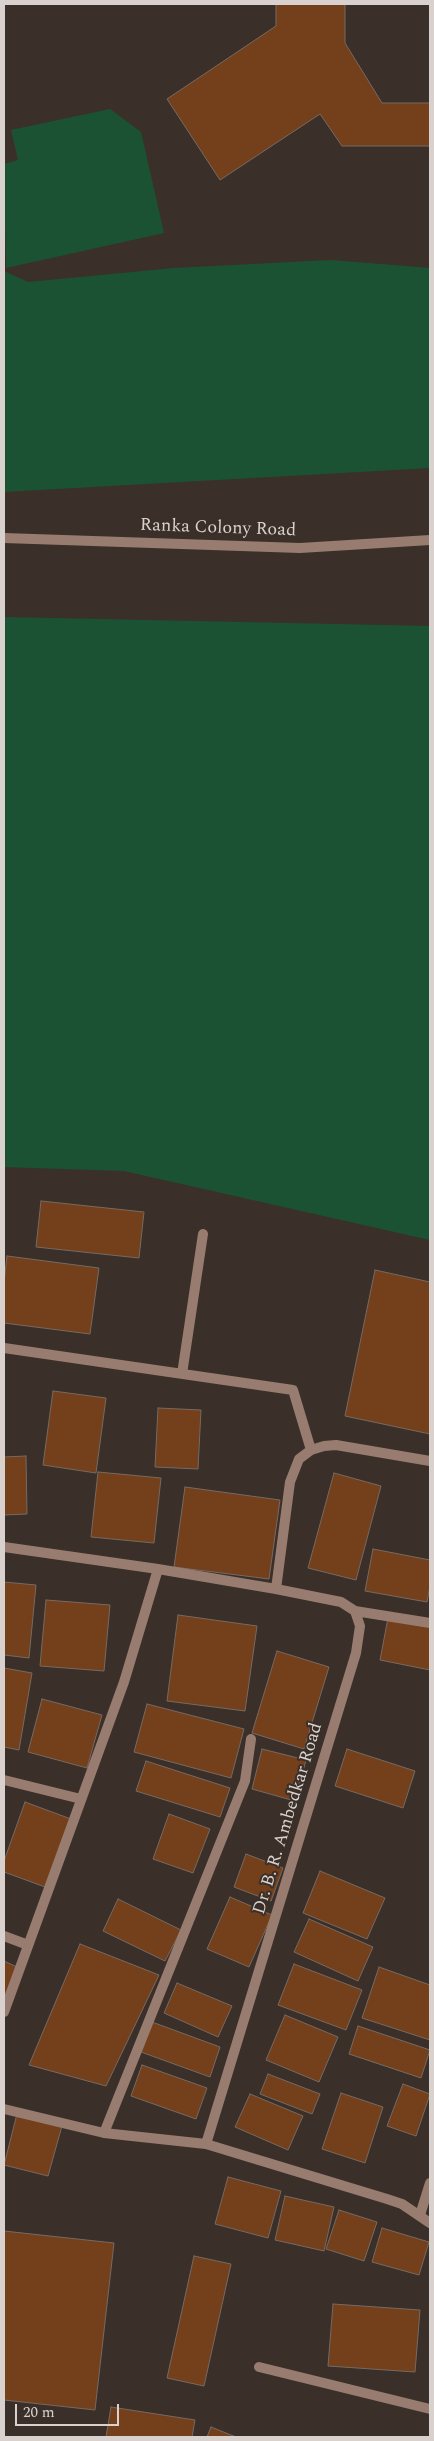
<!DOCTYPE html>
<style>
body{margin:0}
#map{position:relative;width:434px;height:2441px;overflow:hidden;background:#3a3029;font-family:Spectral,serif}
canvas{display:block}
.frame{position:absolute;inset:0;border:5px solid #d8d1cd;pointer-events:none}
.scale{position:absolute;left:15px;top:2404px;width:104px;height:22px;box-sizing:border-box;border:2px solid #d8d1cd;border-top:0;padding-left:6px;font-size:15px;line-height:18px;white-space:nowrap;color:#d8d1cd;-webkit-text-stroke:4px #3a3029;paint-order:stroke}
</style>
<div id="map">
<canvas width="434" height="2441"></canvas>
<div class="frame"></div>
<div class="scale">20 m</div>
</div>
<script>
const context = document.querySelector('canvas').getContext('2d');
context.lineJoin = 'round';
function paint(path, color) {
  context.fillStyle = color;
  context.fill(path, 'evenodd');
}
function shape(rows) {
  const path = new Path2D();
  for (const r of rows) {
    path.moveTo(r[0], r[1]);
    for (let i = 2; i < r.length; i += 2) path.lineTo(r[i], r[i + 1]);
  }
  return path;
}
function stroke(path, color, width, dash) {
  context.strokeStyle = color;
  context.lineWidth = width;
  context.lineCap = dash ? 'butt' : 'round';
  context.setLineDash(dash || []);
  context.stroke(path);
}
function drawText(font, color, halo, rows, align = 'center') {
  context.font = font + ' Spectral,serif';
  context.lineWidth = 4;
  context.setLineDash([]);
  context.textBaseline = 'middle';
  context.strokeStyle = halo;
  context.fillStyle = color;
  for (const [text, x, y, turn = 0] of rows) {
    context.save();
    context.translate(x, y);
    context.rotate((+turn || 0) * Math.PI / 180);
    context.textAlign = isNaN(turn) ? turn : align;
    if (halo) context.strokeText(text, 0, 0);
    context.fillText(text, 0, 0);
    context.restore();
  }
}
const green = shape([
 [110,109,141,132,164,233,6,268,4,164,18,160,11,130],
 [331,260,430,268,430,468,4,492,4,271,28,282,174,268],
 [4,617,430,626,430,1240,124,1171,4,1167]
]);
const building = shape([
 [276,4,345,4,345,43,382,103,430,103,430,146,342,146,320,114,220,180,167,99,276,26,276,4],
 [41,1201,144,1212,139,1258,36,1247,41,1201],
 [7,1256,99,1268,90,1334,4,1323,4,1282,7,1256],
 [375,1270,430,1282,430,1434,345,1416,375,1270],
 [53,1391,106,1398,96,1473,43,1465,53,1391],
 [158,1408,201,1410,198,1469,155,1467,158,1408],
 [26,1456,27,1514,4,1515,4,1457,26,1456],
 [98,1472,161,1478,154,1543,91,1537,98,1472],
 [334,1473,381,1486,356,1580,308,1568,334,1473],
 [185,1487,280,1500,269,1579,174,1567,185,1487],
 [373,1549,430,1560,430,1586,427,1602,365,1591,373,1549],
 [4,1582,36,1585,29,1658,4,1655,4,1582],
 [46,1600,110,1605,104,1671,40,1666,46,1600],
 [178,1615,257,1626,245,1711,167,1701,178,1615],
 [388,1618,430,1625,430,1670,380,1660,388,1618],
 [277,1651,329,1667,304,1749,252,1733,277,1651],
 [4,1668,32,1673,19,1750,4,1747,4,1668],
 [42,1699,102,1715,87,1768,28,1752,42,1699],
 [147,1704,244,1729,231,1778,134,1752,147,1704],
 [262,1749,306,1760,295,1801,252,1789,262,1749],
 [347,1749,415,1771,403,1808,335,1786,347,1749],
 [146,1761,230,1788,220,1817,136,1791,146,1761],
 [25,1802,71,1819,45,1887,4,1872,4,1861,25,1802],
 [169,1814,210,1829,193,1873,153,1859,169,1814],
 [246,1854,283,1868,271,1901,234,1887,246,1854],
 [320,1871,385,1898,367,1939,303,1913,320,1871],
 [230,1897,272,1915,249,1967,207,1949,230,1897],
 [118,1899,181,1930,165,1961,103,1931,118,1899],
 [309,1919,373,1947,358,1981,294,1952,309,1919],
 [80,1944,159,1975,106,2086,29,2065,80,1944],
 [4,1961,17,1967,4,1998,4,1961],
 [294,1964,362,1990,346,2030,278,2005,294,1964],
 [379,1967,430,1985,430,2040,362,2018,379,1967],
 [177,1983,232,2006,218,2037,164,2013,177,1983],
 [285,2015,338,2037,319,2082,266,2060,285,2015],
 [152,2022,220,2047,210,2077,141,2052,152,2022],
 [358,2026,430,2050,421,2078,349,2054,358,2026],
 [142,2065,207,2088,196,2119,131,2096,142,2065],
 [268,2074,320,2094,312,2114,260,2094,268,2074],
 [403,2084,430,2094,416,2136,387,2126,403,2084],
 [341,2093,383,2107,365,2163,322,2149,341,2093],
 [250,2094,303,2116,288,2150,235,2127,250,2094],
 [17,2114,62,2126,48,2176,4,2165,17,2114],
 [228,2177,281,2191,268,2238,215,2224,228,2177],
 [285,2196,334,2207,324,2251,275,2240,285,2196],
 [339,2210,377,2222,364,2261,326,2249,339,2210],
 [382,2228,429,2242,419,2275,372,2262,382,2228],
 [4,2231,114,2243,95,2410,4,2400,4,2231],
 [194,2256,231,2264,204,2386,167,2378,194,2256],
 [333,2304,420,2310,415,2372,328,2366,333,2304],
 [111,2407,195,2420,192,2437,106,2437,111,2407],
 [211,2427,236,2437,207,2437,211,2427]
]);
const minor = shape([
 [4,1348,293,1390,311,1450],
 [182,1374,203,1234],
 [430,1461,336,1445,324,1446,311,1450,299,1459,290,1482,276,1589,341,1602,355,1611,360,1626,356,1653,206,2144,387,2199,402,2204,430,2223],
 [4,1547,158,1569,276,1589],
 [355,1611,430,1623],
 [4,1780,81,1799],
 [4,1936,28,1945],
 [4,2012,124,1682,158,1569],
 [4,2109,104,2133,206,2144],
 [104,2133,245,1781,251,1739],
 [420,2215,430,2183],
 [259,2367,430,2409]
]);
const tertiary = shape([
 [4,538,300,548,430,540]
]);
const streetNames = [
 ["Ranka Colony Road",218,529,2],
 ["Dr. B. R. Ambedkar Road",289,1819,-73]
];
paint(green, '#1c5234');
paint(building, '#743f1b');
stroke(building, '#766a63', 1);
stroke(minor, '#987c70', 10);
stroke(tertiary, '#987c70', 10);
drawText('18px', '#d8d1cd', '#3a3029', streetNames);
</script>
